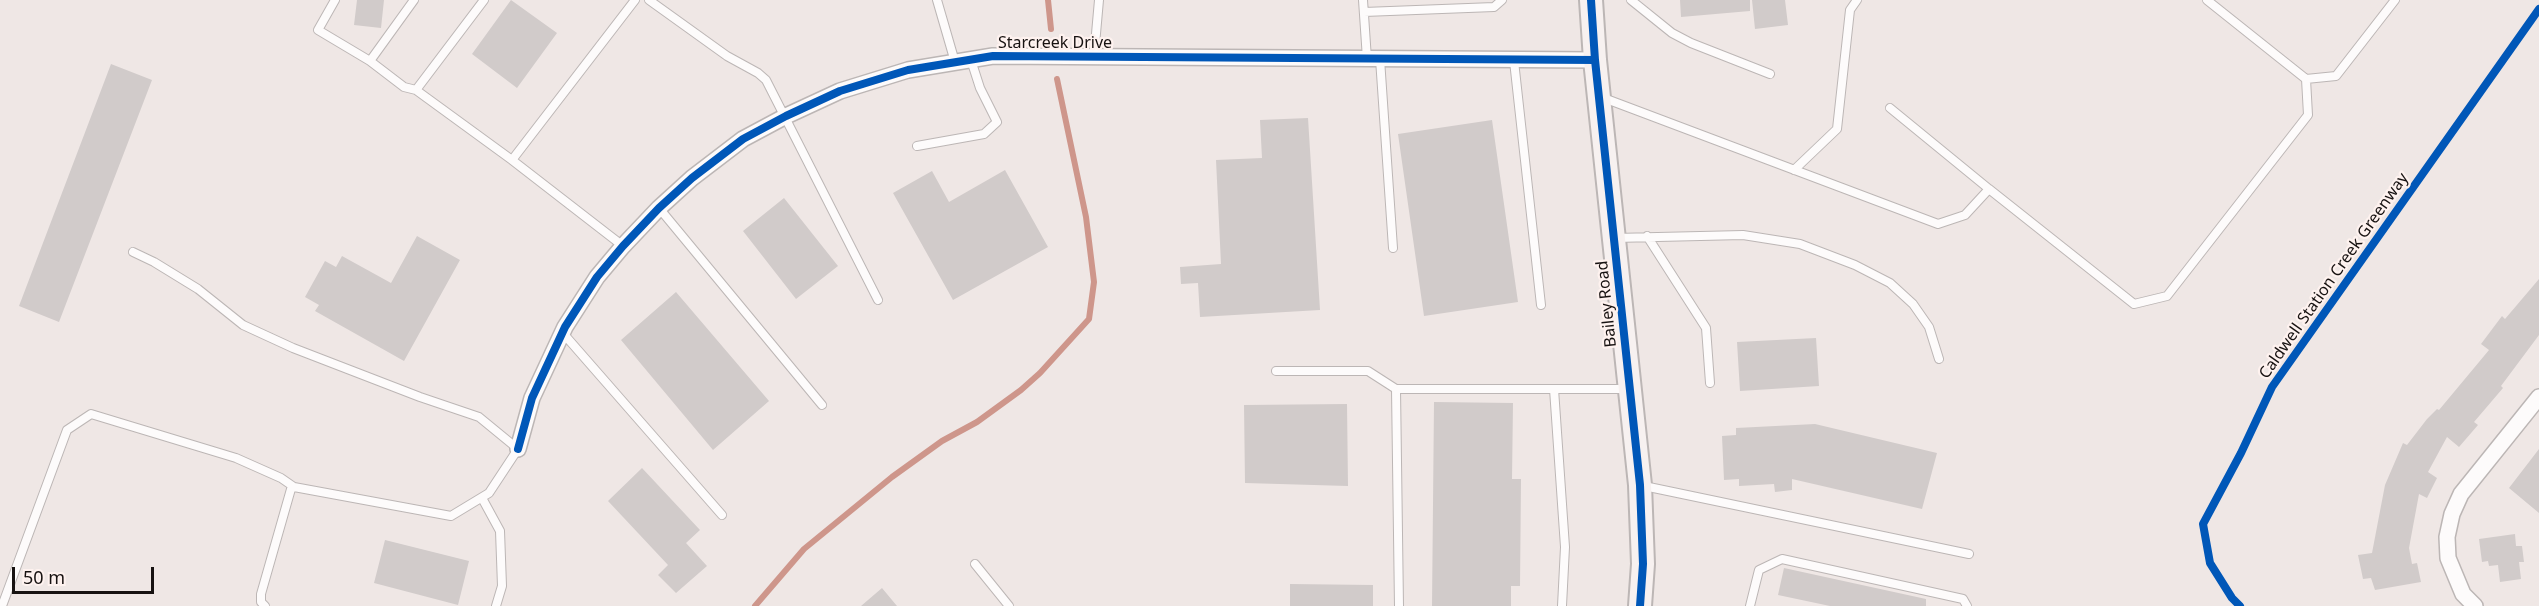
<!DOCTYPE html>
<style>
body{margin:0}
#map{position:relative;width:2539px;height:606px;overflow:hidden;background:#efe7e5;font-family:"Noto Sans",sans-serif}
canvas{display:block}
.scale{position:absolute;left:12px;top:567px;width:142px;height:27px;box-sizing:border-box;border:3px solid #171211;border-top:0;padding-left:8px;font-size:18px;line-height:21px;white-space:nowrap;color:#171211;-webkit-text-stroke:4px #fef2ef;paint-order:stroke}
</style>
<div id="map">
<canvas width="2539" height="606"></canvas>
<div class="scale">50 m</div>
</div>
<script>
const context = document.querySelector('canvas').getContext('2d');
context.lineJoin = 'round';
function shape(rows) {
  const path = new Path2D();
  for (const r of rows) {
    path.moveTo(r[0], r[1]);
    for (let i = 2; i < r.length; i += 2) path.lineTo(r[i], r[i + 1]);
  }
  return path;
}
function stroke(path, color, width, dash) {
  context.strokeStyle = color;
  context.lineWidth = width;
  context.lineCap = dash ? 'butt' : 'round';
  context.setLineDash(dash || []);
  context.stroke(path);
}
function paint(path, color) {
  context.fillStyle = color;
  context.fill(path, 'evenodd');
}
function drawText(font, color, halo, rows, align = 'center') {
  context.font = font + ' "Noto Sans",sans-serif';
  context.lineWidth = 4.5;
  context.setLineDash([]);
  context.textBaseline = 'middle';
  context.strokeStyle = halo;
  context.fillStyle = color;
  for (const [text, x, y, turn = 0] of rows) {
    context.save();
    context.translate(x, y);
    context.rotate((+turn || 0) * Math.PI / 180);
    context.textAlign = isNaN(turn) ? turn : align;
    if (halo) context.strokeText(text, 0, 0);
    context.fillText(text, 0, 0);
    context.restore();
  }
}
const stream = shape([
 [1048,0,1051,29],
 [755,606,804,549,892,477,942,441,977,422,1021,390,1040,373,1089,319,1094,282,1086,217,1057,79]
]);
const building = shape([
 [357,0,384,0,381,28,354,25],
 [511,0,557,33,517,88,472,54],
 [1680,0,1750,0,1750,11,1681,17],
 [1752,0,1785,0,1788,25,1755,29],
 [111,64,152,80,59,322,19,306],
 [1308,118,1320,310,1200,317,1198,283,1181,284,1180,267,1221,264,1216,160,1262,158,1260,120],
 [1492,120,1518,302,1424,316,1398,134],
 [1005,170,1048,247,953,300,893,193,932,171,949,202],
 [784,198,838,266,796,299,743,231],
 [417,236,460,260,404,361,315,311,319,305,305,297,325,261,336,267,342,256,391,283],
 [2539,279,2539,335,2501,386,2503,388,2474,422,2478,425,2459,447,2447,437,2428,472,2437,478,2427,498,2419,494,2409,548,2412,564,2417,563,2421,582,2375,590,2371,578,2363,579,2358,555,2372,553,2385,485,2403,443,2407,445,2427,419,2437,409,2439,410,2489,350,2481,344,2502,316,2505,319],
 [676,292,769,401,713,450,621,340],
 [1816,338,1819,386,1740,391,1737,342],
 [1434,402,1513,403,1512,479,1521,479,1520,586,1511,586,1511,606,1432,606],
 [1347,404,1348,486,1245,483,1244,405],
 [1815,424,1937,453,1922,509,1792,479,1792,490,1775,492,1774,484,1739,486,1739,479,1724,480,1722,436,1736,435,1736,428],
 [2539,449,2539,513,2509,488],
 [642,468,700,530,686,543,707,566,676,593,658,575,668,565,608,501],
 [2515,534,2516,546,2522,546,2524,562,2519,562,2521,579,2500,582,2498,565,2489,566,2488,561,2482,562,2479,539],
 [385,540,469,561,458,605,374,583],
 [1784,568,1926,599,1926,606,1830,606,1778,595],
 [1290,584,1373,585,1373,606,1290,606],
 [882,588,897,606,861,606]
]);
const lane = shape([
 [335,0,318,30,370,61,404,87,416,90,512,160],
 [649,0,727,56,758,73,766,80,878,300],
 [937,0,955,62],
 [1363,0,1367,59],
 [1631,0,1672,33,1691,43,1770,74],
 [2207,0,2306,79,2336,76,2395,0],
 [1364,12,1494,7,1502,0],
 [1094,56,1099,0],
 [1380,59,1393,248],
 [370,61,414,0],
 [1514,61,1541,305],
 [416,90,484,0],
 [1601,97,1938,224,1965,215,1989,189,2134,304,2167,296,2308,115,2306,79],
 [1890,108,1989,189],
 [917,146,984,134,997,122,980,88,971,60],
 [1794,170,1837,129,1850,10,1857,0],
 [659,208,822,405],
 [1647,236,1706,328,1710,383],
 [1615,238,1743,235,1800,244,1855,265,1890,283,1913,304,1929,327,1939,359],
 [623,246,512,160,635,0],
 [133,252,154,262,198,289,243,325,293,348,420,397,479,417,518,449,489,493,451,516,294,487,291,489,261,594,261,602,265,606],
 [562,332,722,515],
 [1276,371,1368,371,1396,389],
 [1554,389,1565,547,1562,606],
 [1644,486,1969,554],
 [482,498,500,531,502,586,496,606],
 [975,564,1009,606],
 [2,606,67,430,91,414,236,458,281,478,294,487],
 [1399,606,1396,389,1627,389],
 [1750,606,1759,570,1782,559,1963,599,1967,606]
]);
const street = shape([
 [518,449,532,398,565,327,597,277,623,246,659,208,692,178,743,139,786,116,840,91,908,70,993,56,1595,60],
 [2475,606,2463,594,2448,558,2447,537,2452,514,2461,494,2539,397]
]);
const secondary = shape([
 [1591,0,1595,60,1640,485,1643,564,1640,606]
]);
const cycleway = shape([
 [1591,0,1595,60,1640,485,1643,564,1640,606],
 [518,449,532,398,565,327,597,277,623,246,659,208,692,178,743,139,786,116,840,91,908,70,993,56,1595,60],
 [2240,606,2232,598,2210,563,2203,524,2241,453,2272,387,2539,9]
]);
const streetNames = [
 ["Starcreek Drive",1055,43],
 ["Caldwell Station Creek Greenway",2334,276,-55],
 ["Bailey Road",1607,304,-96]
];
stroke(stream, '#ce968b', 6);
paint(building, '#d1cbca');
stroke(lane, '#bcb6b5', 10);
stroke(street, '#bcb6b5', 18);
stroke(secondary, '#bcb6b5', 26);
stroke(lane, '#fdfbfb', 8);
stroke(street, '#fdfbfb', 15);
stroke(secondary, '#f7f1f0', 22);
stroke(cycleway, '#0057b8', 8);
drawText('16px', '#171211', '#fef2ef', streetNames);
</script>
